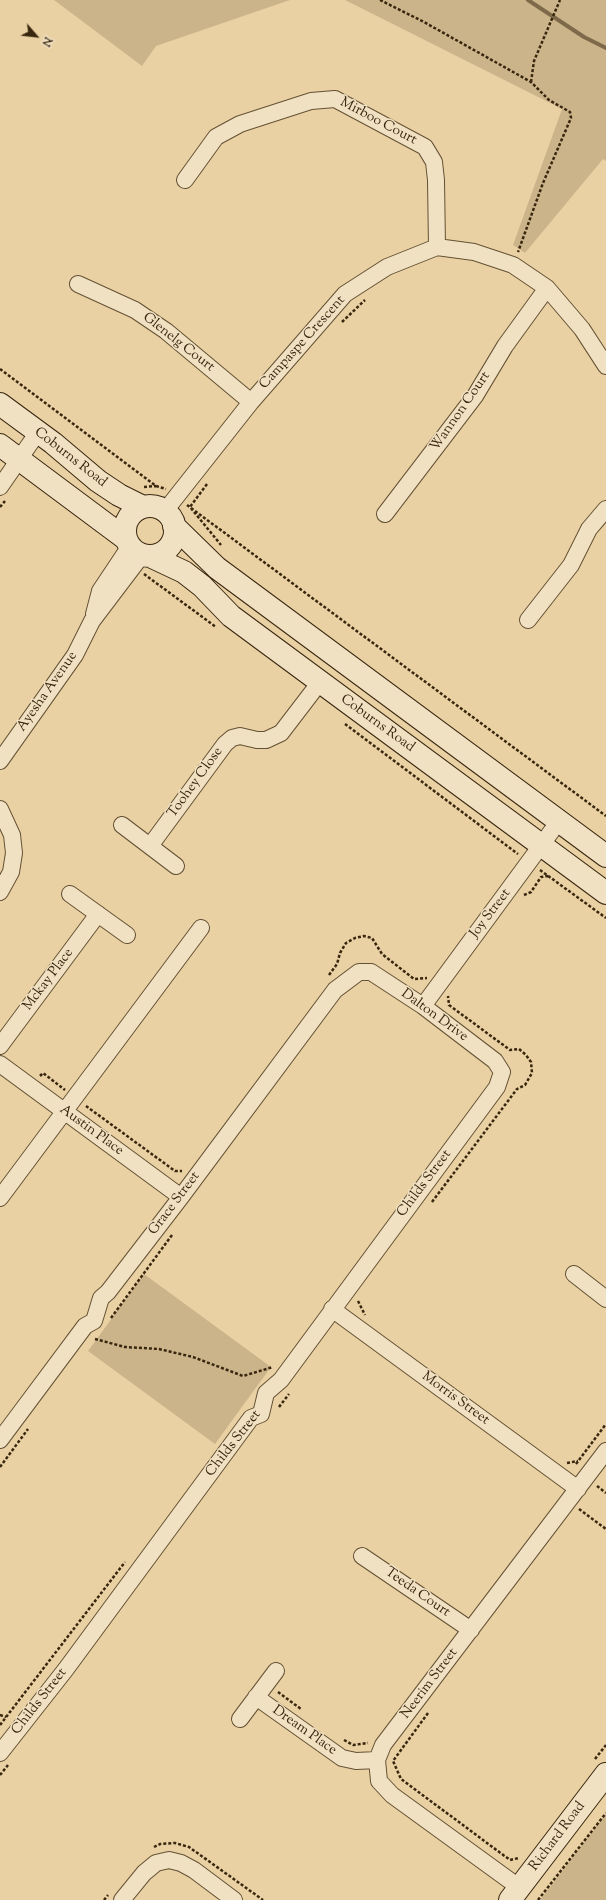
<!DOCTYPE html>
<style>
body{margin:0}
#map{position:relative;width:606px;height:1900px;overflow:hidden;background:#ead1a3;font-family:"Sorts Mill Goudy",serif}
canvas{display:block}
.north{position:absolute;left:16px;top:16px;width:40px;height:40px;-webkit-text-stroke:3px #f1e1c3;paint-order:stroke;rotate:118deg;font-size:11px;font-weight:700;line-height:16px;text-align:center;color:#38260f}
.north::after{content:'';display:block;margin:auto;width:14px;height:18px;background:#38260f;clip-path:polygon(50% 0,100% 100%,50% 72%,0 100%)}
</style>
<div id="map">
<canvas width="606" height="1900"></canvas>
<div class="north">N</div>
</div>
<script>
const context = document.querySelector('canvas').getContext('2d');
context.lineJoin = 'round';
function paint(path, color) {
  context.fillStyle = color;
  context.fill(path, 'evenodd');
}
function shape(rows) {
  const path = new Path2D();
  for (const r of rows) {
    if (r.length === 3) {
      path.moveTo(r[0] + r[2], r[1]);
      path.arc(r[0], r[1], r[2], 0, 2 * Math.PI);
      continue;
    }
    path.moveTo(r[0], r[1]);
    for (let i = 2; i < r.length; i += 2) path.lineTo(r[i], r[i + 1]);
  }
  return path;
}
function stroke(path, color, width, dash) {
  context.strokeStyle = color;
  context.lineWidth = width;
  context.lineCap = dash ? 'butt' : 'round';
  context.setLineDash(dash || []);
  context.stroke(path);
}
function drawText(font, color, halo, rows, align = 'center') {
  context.font = font + ' "Sorts Mill Goudy",serif';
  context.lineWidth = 3;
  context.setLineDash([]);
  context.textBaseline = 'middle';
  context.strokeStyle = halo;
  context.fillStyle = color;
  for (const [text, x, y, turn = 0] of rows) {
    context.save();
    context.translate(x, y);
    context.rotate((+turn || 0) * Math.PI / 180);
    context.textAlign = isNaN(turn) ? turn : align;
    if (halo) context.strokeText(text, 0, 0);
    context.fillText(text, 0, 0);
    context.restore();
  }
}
const green = shape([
 [54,0,290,0,156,46,142,66],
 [345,0,606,0,606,161,603,159,525,253,513,245,562,109],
 [144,1274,271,1367,215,1444,88,1351],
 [606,1814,606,1900,540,1900]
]);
const stream = shape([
 [528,0,584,37,606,48]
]);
const path = shape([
 [380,0,424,22,531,82,549,100,570,112,571,118,543,183,518,252],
 [531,82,534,61,560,0],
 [342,322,365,300],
 [0,369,156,486,166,489],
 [207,484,190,507,221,545],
 [144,487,156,486],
 [187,505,606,816],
 [0,507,5,501],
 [144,574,216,627],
 [345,724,518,854],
 [540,870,606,918],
 [524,895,531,892,541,877,548,876],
 [329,975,337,964,340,953,346,943,355,938,364,936,372,938,382,954,414,979,427,978],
 [40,1076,43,1073,65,1090],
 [86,1106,175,1171,182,1171],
 [432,1202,517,1089,525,1085,532,1073,531,1062,526,1055,519,1049,510,1050,449,1005,448,996],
 [358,1301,365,1315],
 [111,1318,172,1235],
 [95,1339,125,1347,159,1349,193,1357,243,1376,273,1367],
 [279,1407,289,1394],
 [567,1463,578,1461],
 [576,1464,606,1424],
 [0,1467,28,1429],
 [597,1486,606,1493],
 [579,1509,606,1529],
 [278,1692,301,1709],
 [428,1713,393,1761,401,1779,510,1860,519,1858],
 [0,1715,6,1717],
 [0,1725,125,1562],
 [344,1740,353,1745,368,1743],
 [595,1759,606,1745],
 [0,1775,8,1765],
 [154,1847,160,1844,175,1843,189,1847,263,1900],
 [104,1900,108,1895],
 [538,1900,606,1813]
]);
const street = shape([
 [185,180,216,137,240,124,311,101,335,99,425,147,434,162,436,180,437,247],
 [78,284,135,310,166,331,251,402],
 [0,487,38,432],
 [165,511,251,402,345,294,387,267,437,247,474,252,513,265,547,288,582,329,606,366],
 [385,514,475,396,505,346,547,288],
 [94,614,100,591,130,546],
 [528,620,571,565,589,529,606,509],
 [0,761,75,655,92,621,142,555],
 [0,809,12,835,14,853,11,872,0,892],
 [122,825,176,866],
 [150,846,225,744,232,738,240,736,257,740,266,740,281,733,320,682],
 [70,894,127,935],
 [423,1006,559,821],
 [0,1046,98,914],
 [0,1064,181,1197],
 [0,1198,201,928],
 [574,1274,606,1299],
 [332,1309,578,1489],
 [0,1440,85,1326,94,1321,101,1298,108,1292,181,1197,335,990,359,972,371,972,423,1006,495,1061,502,1072,497,1087,281,1380,266,1393,261,1414,251,1418,66,1669,0,1753],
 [362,1556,471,1630],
 [256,1697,342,1758,356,1761,377,1760],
 [240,1719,276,1671],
 [520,1888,392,1795,379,1781,377,1760,383,1745,606,1451],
 [122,1900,144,1873,156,1863,169,1860,181,1863,194,1870,234,1900]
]);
const secondary = shape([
 [0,404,53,443,98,481,119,495,143,507],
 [0,445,126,539],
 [150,531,25],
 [174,526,217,568,606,856],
 [150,556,184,572,202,586,231,616,606,893],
 [510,1900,606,1774]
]);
const streetNames = [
 ["Mirboo Court",378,122,28],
 ["Glenelg Court",178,343,38],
 ["Campaspe Crescent",303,343,-48],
 ["Wannon Court",461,412,-55],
 ["Coburns Road",70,458,38],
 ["Ayesha Avenue",48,692,-55],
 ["Coburns Road",377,724,36],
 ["Toohey Close",196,783,-54],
 ["Joy Street",491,914,-53],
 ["Mckay Place",49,980,-53],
 ["Dalton Drive",434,1016,36],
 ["Austin Place",91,1131,36],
 ["Childs Street",425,1184,-53],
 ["Grace Street",175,1204,-53],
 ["Morris Street",455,1399,36],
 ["Childs Street",234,1444,-52],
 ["Teeda Court",417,1593,35],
 ["Neerim Street",430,1684,-53],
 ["Childs Street",40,1702,-52],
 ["Dream Place",304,1731,35],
 ["Richard Road",558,1837,-53]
];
paint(green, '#ccb48a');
stroke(stream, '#7e6a4a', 4);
stroke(street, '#645134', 18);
stroke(secondary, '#38260f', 24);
stroke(path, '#38260f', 2.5, [3, 2]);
stroke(street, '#f1e1c3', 16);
stroke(secondary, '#f1e1c3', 22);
drawText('14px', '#38260f', '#f1e1c3', streetNames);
</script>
